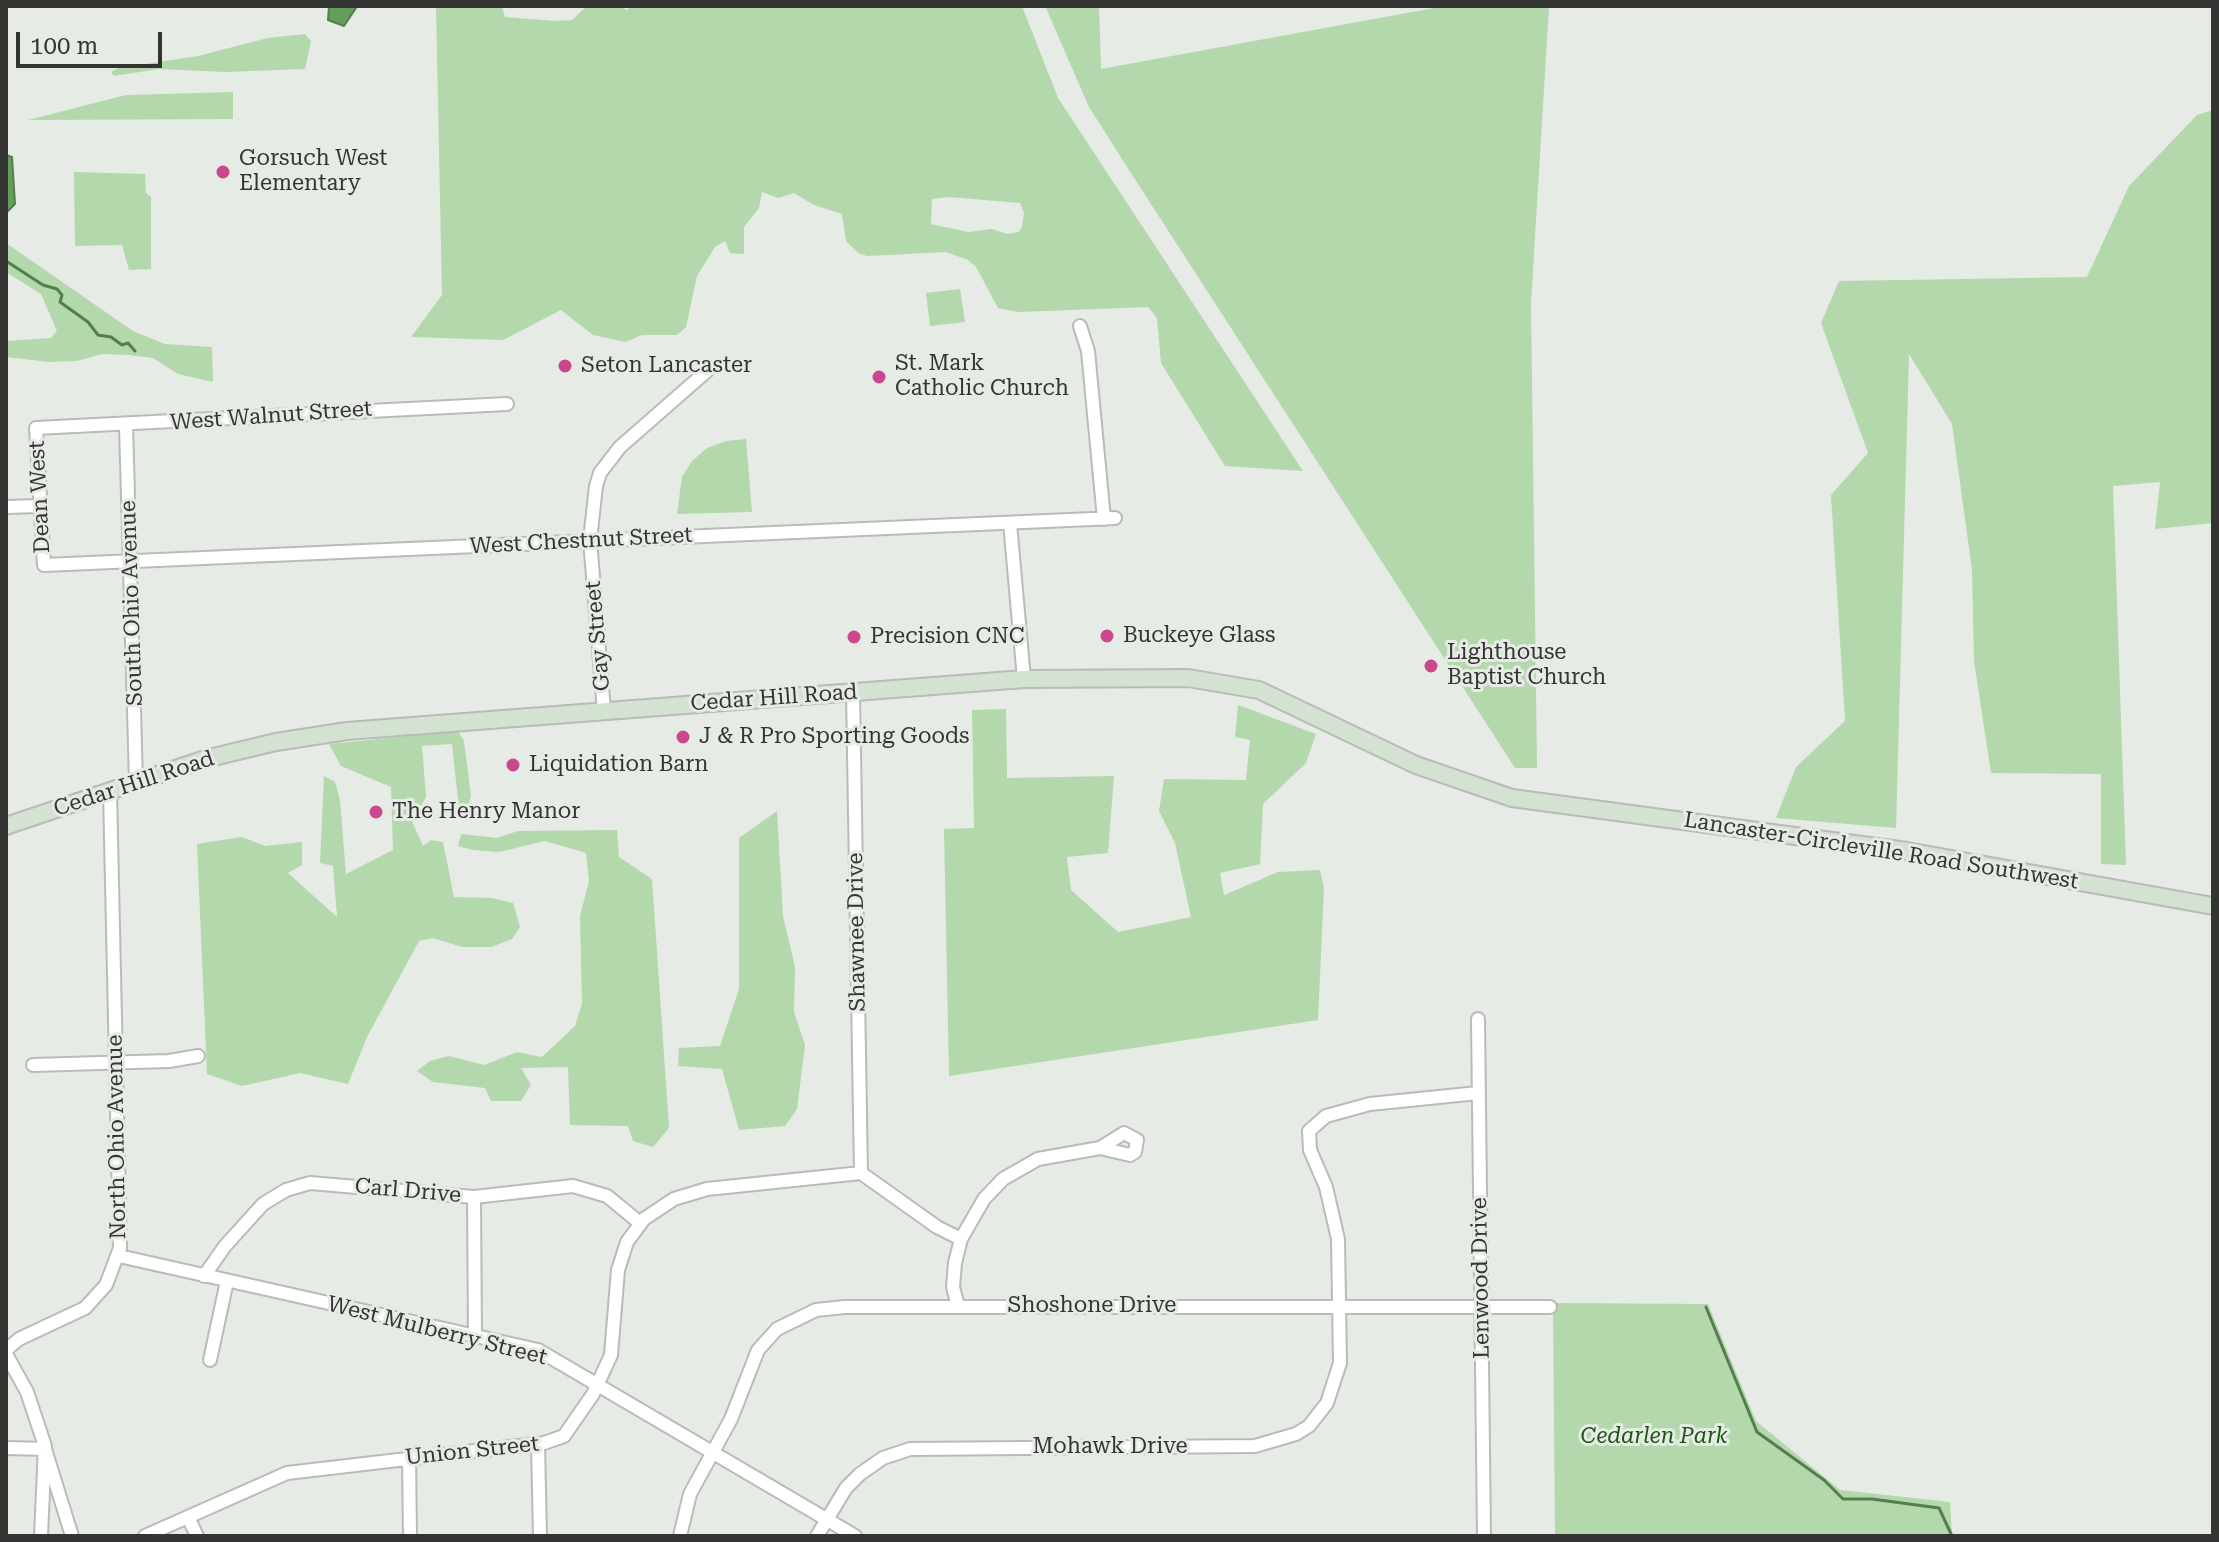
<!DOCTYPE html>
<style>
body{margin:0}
#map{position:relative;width:2219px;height:1542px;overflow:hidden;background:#e6ebe5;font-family:"Roboto Serif",serif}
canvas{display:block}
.frame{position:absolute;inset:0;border:8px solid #343533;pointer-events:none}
.scale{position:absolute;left:16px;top:32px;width:146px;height:36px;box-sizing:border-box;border:4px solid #343533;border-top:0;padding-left:10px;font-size:24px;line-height:28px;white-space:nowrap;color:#343533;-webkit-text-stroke:6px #e6ebe5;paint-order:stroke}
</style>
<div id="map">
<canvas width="2219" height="1542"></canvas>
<div class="frame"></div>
<div class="scale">100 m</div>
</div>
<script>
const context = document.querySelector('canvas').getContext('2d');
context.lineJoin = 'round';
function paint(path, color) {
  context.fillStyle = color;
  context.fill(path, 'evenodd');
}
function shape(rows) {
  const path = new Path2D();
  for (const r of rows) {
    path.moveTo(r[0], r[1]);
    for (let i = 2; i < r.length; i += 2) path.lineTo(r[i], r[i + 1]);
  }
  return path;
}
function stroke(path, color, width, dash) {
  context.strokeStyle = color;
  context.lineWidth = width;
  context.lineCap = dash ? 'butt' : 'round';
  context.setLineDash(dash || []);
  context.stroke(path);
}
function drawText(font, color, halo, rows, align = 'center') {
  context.font = font + ' "Roboto Serif",serif';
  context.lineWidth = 6;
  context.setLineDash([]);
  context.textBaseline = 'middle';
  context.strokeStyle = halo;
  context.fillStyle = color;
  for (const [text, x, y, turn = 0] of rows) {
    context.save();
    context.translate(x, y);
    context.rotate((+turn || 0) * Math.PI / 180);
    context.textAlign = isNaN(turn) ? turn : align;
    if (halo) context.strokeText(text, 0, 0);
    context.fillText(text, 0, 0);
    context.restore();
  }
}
const green = shape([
 [436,6,502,6,505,17,556,21,572,20,587,6,618,6,627,10,631,6,1022,6,1058,98,1303,471,1225,466,1161,363,1157,318,1148,307,1019,312,998,308,976,267,968,260,946,252,867,256,858,253,846,241,842,214,814,205,794,193,778,198,762,192,759,208,744,227,744,254,730,253,725,241,715,247,697,276,686,327,677,335,642,335,625,342,593,335,561,310,503,340,411,337,442,295],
 [949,197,1020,203,1024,213,1022,227,1019,232,1007,234,992,229,968,232,931,224,932,199],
 [1045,6,1099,6,1101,69,1445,6,1549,6,1531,303,1537,768,1515,768,1129,170,1089,107],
 [305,34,311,41,305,69,225,72,159,69,114,76,111,72,118,68,198,56,268,38],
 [233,92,233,119,28,120,126,95],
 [2213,110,2213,523,2155,529,2160,482,2113,486,2126,865,2101,864,2101,774,1991,773,1974,661,1972,570,1952,424,1909,354,1896,828,1776,818,1796,767,1845,721,1831,495,1868,453,1821,323,1839,281,2087,277,2129,186,2197,115],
 [74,172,145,174,146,193,151,197,151,269,129,270,122,245,75,246],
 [6,243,133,331,165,344,212,347,213,382,178,374,153,358,129,355,102,354,77,361,49,362,6,357,6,341,51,338,57,331,41,294,6,272],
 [960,289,965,322,930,326,926,293],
 [746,439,752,512,677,514,682,477,692,461,707,448,726,441],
 [1238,705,1316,734,1306,763,1263,804,1260,864,1220,873,1224,895,1278,872,1320,870,1324,887,1318,1020,949,1076,944,829,974,828,972,710,1006,709,1007,778,1114,776,1108,853,1067,857,1071,890,1118,932,1191,917,1175,843,1159,811,1164,779,1246,780,1250,740,1235,737],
 [458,731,464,741,471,796,468,807,459,809,452,744,422,746,426,797,412,821,423,846,431,840,443,842,454,897,492,898,513,903,520,927,512,939,491,947,462,947,433,938,419,941,367,1037,348,1084,300,1073,242,1086,207,1074,197,844,242,837,265,846,302,842,302,865,288,873,337,917,333,866,320,863,324,776,335,782,340,800,346,874,393,850,391,787,341,766,329,744],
 [777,811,783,916,795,967,794,1012,805,1045,797,1109,785,1126,739,1130,722,1069,678,1066,679,1048,720,1046,739,989,739,838],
 [617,830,619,857,652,879,669,1128,653,1147,633,1141,628,1126,570,1125,568,1067,521,1068,531,1085,521,1101,491,1101,485,1088,433,1082,417,1071,430,1061,449,1056,484,1065,517,1052,542,1057,575,1026,582,1004,580,916,589,881,586,853,545,841,499,852,473,850,458,846,461,834,497,838,518,831],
 [1553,1303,1708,1304,1756,1421,1840,1490,1950,1502,1952,1536,1555,1536]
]);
const water = shape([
 [329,6,355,6,356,8,344,26,328,20,329,6],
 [6,155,12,157,15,204,6,213,6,155]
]);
const stream = shape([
 [6,261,43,285,57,289,62,295,60,302,88,322,98,335,111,337,122,345,128,343,135,351],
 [1706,1307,1757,1432,1824,1480,1843,1499,1872,1499,1939,1508,1952,1536]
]);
const street = shape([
 [1080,326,1088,351,1104,519],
 [507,404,36,428,44,565,1115,518],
 [126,425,136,782],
 [6,507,40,506],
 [1010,523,1024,679],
 [853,692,861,1173],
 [604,711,590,540,596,486,600,473,620,447,708,370],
 [1478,1019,1484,1536],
 [33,1065,169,1061,198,1056],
 [474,1197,475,1337],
 [119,1256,538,1350,855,1536],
 [204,1276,225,1246,263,1204,286,1190,310,1183,474,1197,573,1186,607,1196,640,1223],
 [958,1306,953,1287,955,1263,961,1239,984,1199,1003,1179,1038,1159,1100,1148,1124,1133,1137,1140,1135,1152,1130,1155,1100,1148],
 [6,1350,19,1339,85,1308,106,1285,120,1248,110,791],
 [6,1354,27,1392,45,1446,41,1536],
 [210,1360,227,1281],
 [538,1444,540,1536],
 [6,1448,45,1449,72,1536],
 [409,1457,410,1536],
 [188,1517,197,1536],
 [145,1536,287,1473,544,1443,564,1436,593,1394,611,1355,618,1270,627,1242,644,1219,674,1199,707,1189,861,1173,937,1227,961,1239],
 [680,1536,690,1494,731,1419,758,1350,777,1329,816,1310,844,1307,1550,1307],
 [817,1536,846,1488,860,1474,883,1458,910,1449,1255,1446,1296,1434,1309,1426,1327,1403,1340,1363,1338,1239,1326,1187,1310,1150,1309,1131,1326,1116,1370,1104,1478,1093]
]);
const secondary = shape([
 [6,826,205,759,276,742,347,731,1024,679,1188,678,1259,690,1416,765,1512,798,1907,851,2213,906]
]);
const markers = [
 [223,172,8,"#cb478d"],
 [565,366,8,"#cb478d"],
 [879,377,8,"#cb478d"],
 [1107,636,8,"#cb478d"],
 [854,637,8,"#cb478d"],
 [1431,666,8,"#cb478d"],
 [683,737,8,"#cb478d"],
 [513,765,8,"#cb478d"],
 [376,812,8,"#cb478d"]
];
const poiNames = [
 ["Gorsuch West",239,159],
 ["Elementary",239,184],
 ["St. Mark",895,364],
 ["Catholic Church",895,389],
 ["Seton Lancaster",581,366],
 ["Buckeye Glass",1123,636],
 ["Precision CNC",870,637],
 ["Lighthouse",1447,653],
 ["Baptist Church",1447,678],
 ["J & R Pro Sporting Goods",699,737],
 ["Liquidation Barn",529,765],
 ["The Henry Manor",392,812]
];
const streetNames = [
 ["West Walnut Street",271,416,-4],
 ["Dean West",40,497,-93],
 ["West Chestnut Street",581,541,-3],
 ["South Ohio Avenue",132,603,-92],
 ["Gay Street",598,636,-95],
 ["Cedar Hill Road",774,698,-4],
 ["Cedar Hill Road",134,784,-18],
 ["Lancaster-Circleville Road Southwest",1881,851,9],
 ["Shawnee Drive",857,932,-91],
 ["North Ohio Avenue",117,1137,-91],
 ["Carl Drive",408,1191,5],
 ["Lenwood Drive",1481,1278,-91],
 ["Shoshone Drive",1092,1306],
 ["West Mulberry Street",437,1331,14],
 ["Mohawk Drive",1110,1447],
 ["Union Street",472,1451,-6]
];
const parkNames = [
 ["Cedarlen Park",1654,1437]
];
paint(green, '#b2d8ac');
paint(water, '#639e5a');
stroke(water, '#557e4e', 2);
stroke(stream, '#557e4e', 3);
stroke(street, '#b8bcb7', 16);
stroke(secondary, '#b8bcb7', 20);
stroke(street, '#fff', 12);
stroke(secondary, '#d3e2d1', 16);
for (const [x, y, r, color] of markers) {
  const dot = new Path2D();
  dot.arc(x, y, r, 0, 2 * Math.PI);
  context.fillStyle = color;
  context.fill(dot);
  stroke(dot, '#e6ebe5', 3);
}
drawText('22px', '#343533', '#e6ebe5', poiNames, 'left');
drawText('22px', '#343533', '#e6ebe5', streetNames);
drawText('italic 22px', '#1b5612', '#e6ebe5', parkNames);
</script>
